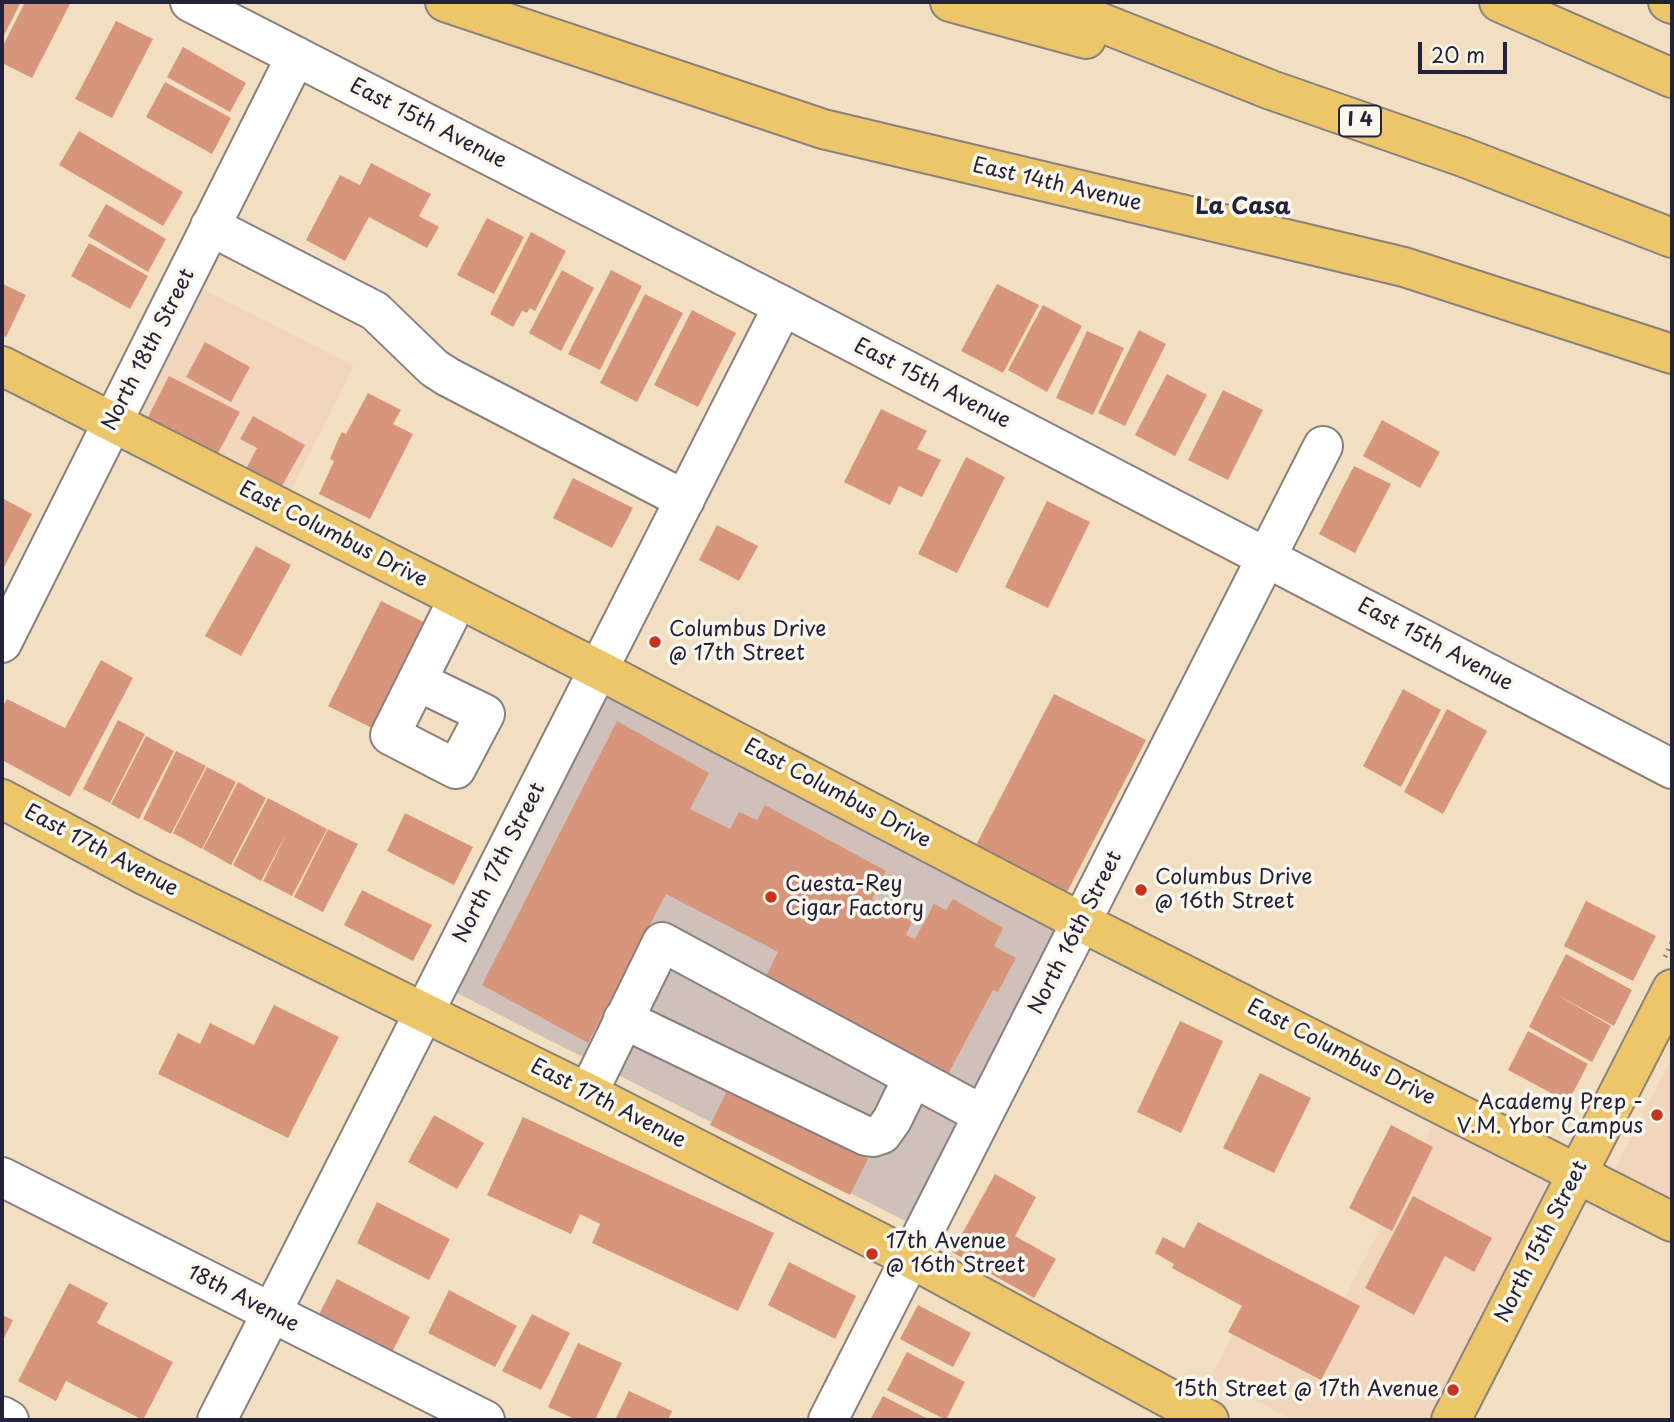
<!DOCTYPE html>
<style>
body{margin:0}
#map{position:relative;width:1674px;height:1422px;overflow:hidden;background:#f2dfc1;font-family:"Playpen Sans",sans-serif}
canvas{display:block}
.frame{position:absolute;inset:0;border:4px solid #22223b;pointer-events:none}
.scale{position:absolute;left:1418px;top:42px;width:89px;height:32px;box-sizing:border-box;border:4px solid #22223b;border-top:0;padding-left:9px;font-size:21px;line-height:24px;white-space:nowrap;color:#22223b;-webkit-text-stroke:5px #fbf7ec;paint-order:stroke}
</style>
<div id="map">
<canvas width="1674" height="1422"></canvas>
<div class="frame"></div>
<div class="scale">20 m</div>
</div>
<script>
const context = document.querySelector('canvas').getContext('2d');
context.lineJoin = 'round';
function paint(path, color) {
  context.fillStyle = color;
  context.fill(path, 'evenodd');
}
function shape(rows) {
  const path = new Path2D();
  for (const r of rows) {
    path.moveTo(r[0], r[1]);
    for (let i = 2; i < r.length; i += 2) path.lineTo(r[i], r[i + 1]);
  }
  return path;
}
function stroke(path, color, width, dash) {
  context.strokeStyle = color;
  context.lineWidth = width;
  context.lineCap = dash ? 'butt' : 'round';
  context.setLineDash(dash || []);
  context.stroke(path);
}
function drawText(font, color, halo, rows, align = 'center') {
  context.font = font + ' "Playpen Sans",sans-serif';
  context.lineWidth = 7;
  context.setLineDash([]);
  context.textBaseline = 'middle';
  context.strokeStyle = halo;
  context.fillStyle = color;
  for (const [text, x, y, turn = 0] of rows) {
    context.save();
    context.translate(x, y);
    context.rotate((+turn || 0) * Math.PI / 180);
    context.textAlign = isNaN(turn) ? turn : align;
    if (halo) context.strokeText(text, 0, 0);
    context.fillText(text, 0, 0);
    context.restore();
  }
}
const built = shape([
 [189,282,354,366,281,510,117,423],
 [1672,1057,1672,1202,1613,1172],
 [1444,1103,1573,1170,1446,1420,1293,1420,1211,1377,1270,1260,1345,1297]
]);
const industrial = shape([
 [602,679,1078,921,921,1229,445,987]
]);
const building = shape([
 [2,2,21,2,2,39],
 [25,2,71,2,32,78,2,63,2,48],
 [116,21,153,39,112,118,75,99],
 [183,47,246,83,230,112,167,77],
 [165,82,231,118,212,154,146,117],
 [79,131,183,192,163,226,59,165],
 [371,163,431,194,419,216,439,227,427,248,369,217,345,261,306,240,340,175,360,185],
 [106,204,166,239,148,272,88,236],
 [487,218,524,237,494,294,457,275],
 [531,232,566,251,535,311,530,308,527,313,522,311,513,327,490,314],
 [89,243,148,276,130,309,71,276],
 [562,270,594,288,561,351,529,333],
 [611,270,642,286,600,370,568,354],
 [3,284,26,295,6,337,2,335],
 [997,284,1039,305,1003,373,961,351],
 [645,294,683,313,637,402,600,383],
 [1043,305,1082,326,1047,392,1008,370],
 [692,310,736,333,698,407,654,385],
 [1139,330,1166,344,1125,426,1098,413],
 [1087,331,1124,348,1093,415,1056,398],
 [205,342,250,367,231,402,186,377],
 [1167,374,1207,395,1175,456,1135,435],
 [169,376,240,412,218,453,148,417],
 [1223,390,1263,410,1228,480,1188,460],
 [368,393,401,410,393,424,413,434,370,519,319,494,334,461,330,459,337,442,342,432,346,434],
 [881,409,927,431,917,449,941,460,922,497,899,486,890,505,844,482],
 [253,416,305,445,279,491,245,471,257,448,240,439],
 [1382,420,1440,452,1420,488,1363,456],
 [966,457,1005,477,957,573,918,554],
 [1354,466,1391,484,1355,553,1319,534],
 [573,478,633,508,612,548,553,518],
 [2,498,32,514,2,571],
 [1047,501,1090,522,1048,608,1005,587],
 [717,525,758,546,739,581,699,560],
 [256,546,291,565,241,656,205,636],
 [381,601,428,624,376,730,328,706],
 [101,660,133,678,70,797,2,760,2,708,7,699,65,728],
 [1403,689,1441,710,1401,787,1363,766],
 [1054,694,1146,740,1066,894,975,847],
 [1447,709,1487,731,1443,814,1404,792],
 [118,720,145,734,110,803,83,789],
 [617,721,709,773,690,809,730,829,739,812,757,820,765,805,886,871,872,899,912,922,906,935,915,939,934,904,946,910,953,899,1003,928,994,946,1016,958,998,992,993,990,947,1076,764,980,778,952,666,894,588,1043,482,985],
 [146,736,174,751,139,819,111,804],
 [176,751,206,766,171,834,143,819],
 [207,767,236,782,202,849,173,833],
 [238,782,266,798,231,865,203,849],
 [268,798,327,829,292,896,263,881,287,833,261,881,233,865],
 [405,813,473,847,454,885,387,851],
 [328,829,358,844,323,912,294,897],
 [362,890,432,925,413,961,344,925],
 [1586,901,1656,936,1633,981,1564,946],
 [1566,954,1632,990,1614,1026,1554,993,1611,1026,1592,1062,1529,1027],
 [274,1005,339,1037,288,1138,158,1074,178,1033,200,1044,210,1023,254,1045],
 [1180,1021,1223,1041,1181,1133,1137,1112],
 [1528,1031,1588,1064,1568,1102,1508,1070],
 [1260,1073,1311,1098,1274,1173,1223,1148],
 [728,1089,868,1159,850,1195,710,1125],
 [434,1115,484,1143,457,1189,408,1162],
 [523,1117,774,1233,738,1311,592,1243,600,1224,580,1214,571,1234,487,1195],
 [1391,1125,1433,1147,1392,1231,1349,1208],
 [995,1174,1036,1197,1015,1236,1056,1259,1034,1298,952,1252],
 [1413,1196,1492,1238,1474,1272,1445,1256,1414,1315,1365,1288],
 [377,1202,450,1239,429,1280,357,1243],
 [1198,1222,1360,1306,1321,1380,1228,1332,1242,1306,1172,1268,1174,1264,1155,1253,1163,1237,1184,1248],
 [789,1262,856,1296,835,1339,768,1305],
 [337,1279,410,1317,388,1360,315,1322],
 [69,1283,108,1303,97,1323,173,1362,143,1420,66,1381,56,1401,18,1381],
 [449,1290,517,1326,495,1367,428,1333],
 [918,1305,971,1333,953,1367,900,1339],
 [532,1314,570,1333,541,1390,502,1371],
 [2,1315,13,1320,2,1342],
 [578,1343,622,1363,595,1420,577,1420,548,1407],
 [907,1352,965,1382,946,1420,887,1390],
 [629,1391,672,1411,668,1420,615,1420],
 [883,1396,930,1420,870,1420]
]);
const path = shape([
 [1665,957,1672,942]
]);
const minor = shape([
 [190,2,783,306,1672,769],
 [210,226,375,311,434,368,448,377,685,500],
 [2,643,296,56],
 [417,681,485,714,456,769,390,735,458,599],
 [623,1019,866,1136,873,1137,882,1134,892,1120,913,1077],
 [588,1093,662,942,983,1115],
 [2,1177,485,1420],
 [2,1416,9,1420],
 [217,1420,783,306],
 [828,1420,1323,446]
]);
const major = shape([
 [445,2,823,129,1404,267,1672,354],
 [2,366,599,670,1081,922,1672,1222],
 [2,799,146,876,588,1093,910,1258,1209,1420],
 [1451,1420,1672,989]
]);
const highway = shape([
 [950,2,1086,39],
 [1049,2,1271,90,1463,157,1672,238],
 [1499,2,1672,78],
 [1668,2,1672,4]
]);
const markers = [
 [655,642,7,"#c8321e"],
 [1141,890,7,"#c8321e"],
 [771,897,7,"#c8321e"],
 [1657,1115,7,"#c8321e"],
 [872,1254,7,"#c8321e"],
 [1453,1390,7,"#c8321e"]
];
const shields = [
 [1360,121,42]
];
const shieldNames = [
 ["I 4",1360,121]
];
const streetNames = [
 ["East 15th Avenue",428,124,27],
 ["East 14th Avenue",1057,185,13],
 ["North 18th Street",149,350,-63],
 ["East 15th Avenue",932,384,27],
 ["East Columbus Drive",333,535,27],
 ["East 15th Avenue",1435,645,28],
 ["East Columbus Drive",837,794,28],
 ["East 17th Avenue",101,851,28],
 ["North 17th Street",500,863,-63],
 ["North 16th Street",1076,933,-63],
 ["East Columbus Drive",1341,1053,27],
 ["East 17th Avenue",608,1104,27],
 ["North 15th Street",1542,1242,-63],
 ["18th Avenue",243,1299,27]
];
const poiNames = [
 ["Columbus Drive",669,630],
 ["@ 17th Street",669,654],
 ["Columbus Drive",1155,878],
 ["@ 16th Street",1155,902],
 ["Cuesta-Rey",785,885],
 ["Cigar Factory",785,909],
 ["Academy Prep -",1643,1103,"right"],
 ["V.M. Ybor Campus",1643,1127,"right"],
 ["17th Avenue",886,1242],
 ["@ 16th Street",886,1266],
 ["15th Street @ 17th Avenue",1439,1390,"right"]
];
const neighbourhoodNames = [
 ["La Casa",1243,208]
];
paint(built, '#f2d5bd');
paint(industrial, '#cfc1ba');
paint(building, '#d7967c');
stroke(minor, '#8a807e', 42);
stroke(major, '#8a807e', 42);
stroke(highway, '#8a807e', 42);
stroke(path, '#8a807e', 4.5, [2, 5]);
stroke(minor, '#fff', 38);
stroke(major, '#ecc669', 38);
stroke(highway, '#ecc669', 38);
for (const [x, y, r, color] of markers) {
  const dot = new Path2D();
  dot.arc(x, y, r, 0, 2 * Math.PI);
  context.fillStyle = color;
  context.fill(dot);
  stroke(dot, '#fbf7ec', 2.5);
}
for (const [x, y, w] of shields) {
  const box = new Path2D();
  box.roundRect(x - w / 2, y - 15.5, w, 31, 5);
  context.fillStyle = '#fbf7ec';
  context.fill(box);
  stroke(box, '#22223b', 2);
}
drawText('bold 19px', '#22223b', null, shieldNames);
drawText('21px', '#22223b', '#fbf7ec', streetNames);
drawText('21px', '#22223b', '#fbf7ec', poiNames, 'left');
drawText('bold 23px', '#22223b', '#fbf7ec', neighbourhoodNames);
</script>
